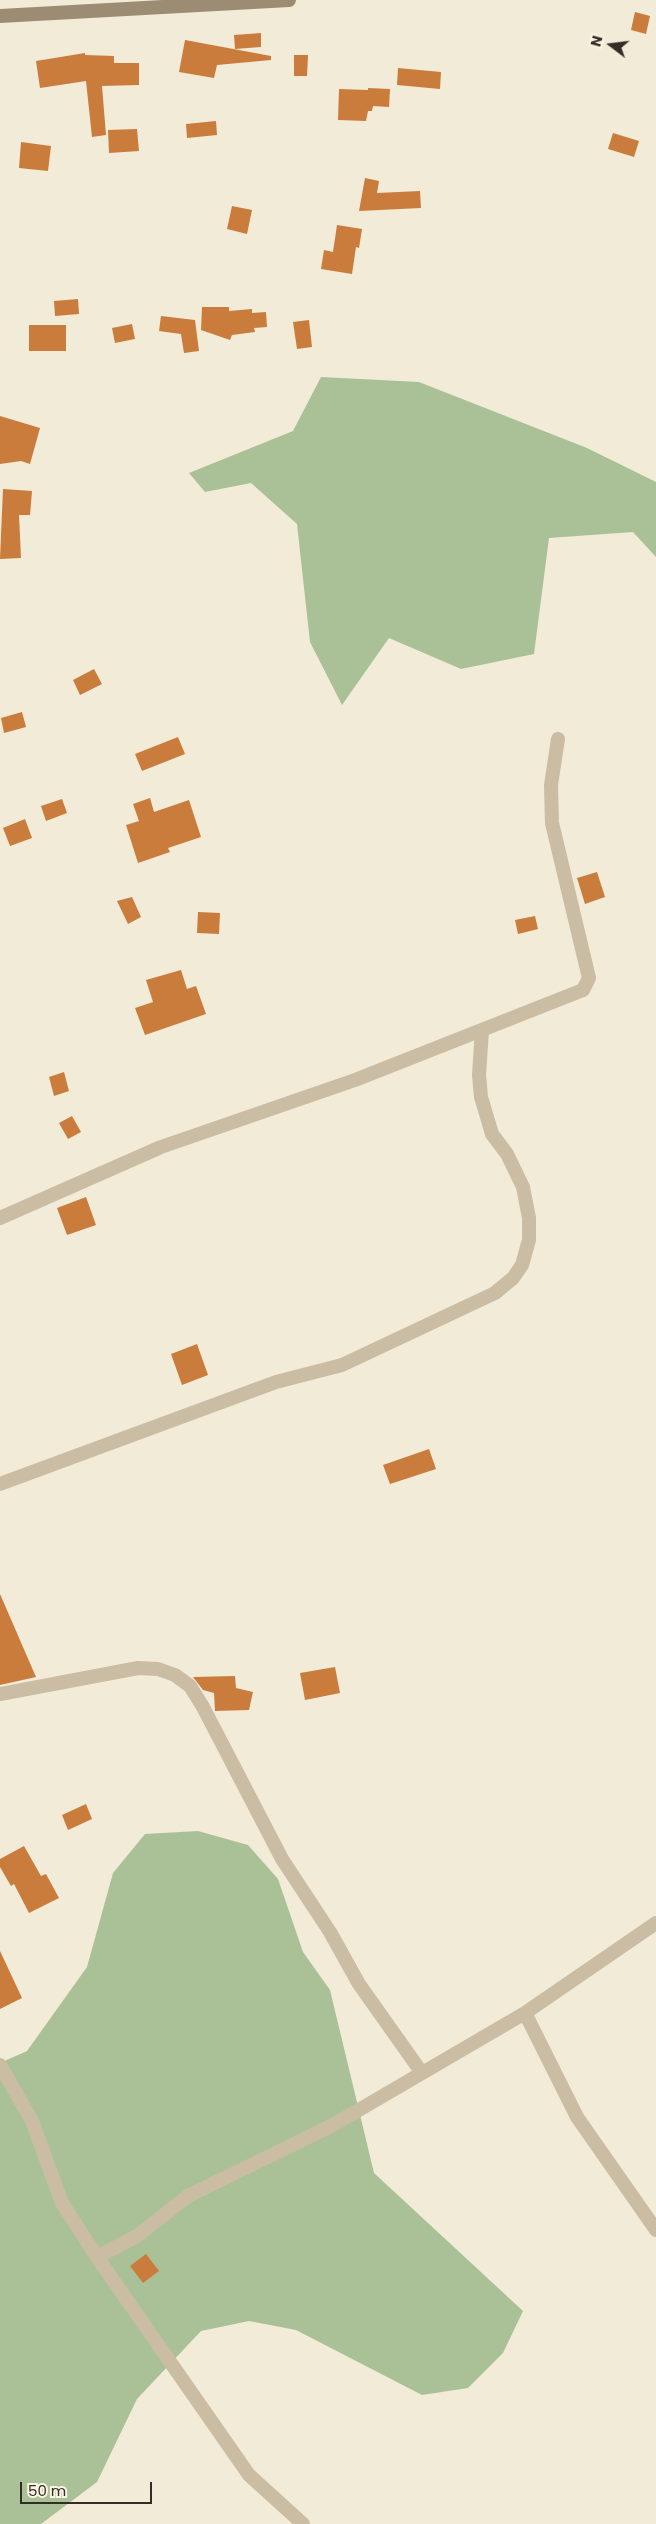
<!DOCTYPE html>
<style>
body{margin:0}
#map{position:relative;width:656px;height:2524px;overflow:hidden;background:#f2ebd7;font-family:Poppins,sans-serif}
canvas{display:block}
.north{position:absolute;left:586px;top:20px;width:50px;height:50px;-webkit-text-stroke:4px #f9f4e3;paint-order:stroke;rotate:285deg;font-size:14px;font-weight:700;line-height:20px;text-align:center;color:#342d25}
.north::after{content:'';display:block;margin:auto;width:18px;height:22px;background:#342d25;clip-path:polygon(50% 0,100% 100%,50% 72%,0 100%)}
.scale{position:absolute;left:20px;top:2482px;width:132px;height:22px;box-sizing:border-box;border:2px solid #342d25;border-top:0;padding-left:6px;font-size:15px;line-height:18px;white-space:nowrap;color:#342d25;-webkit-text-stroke:4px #f9f4e3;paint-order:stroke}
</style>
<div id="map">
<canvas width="656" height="2524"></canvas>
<div class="north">N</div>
<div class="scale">50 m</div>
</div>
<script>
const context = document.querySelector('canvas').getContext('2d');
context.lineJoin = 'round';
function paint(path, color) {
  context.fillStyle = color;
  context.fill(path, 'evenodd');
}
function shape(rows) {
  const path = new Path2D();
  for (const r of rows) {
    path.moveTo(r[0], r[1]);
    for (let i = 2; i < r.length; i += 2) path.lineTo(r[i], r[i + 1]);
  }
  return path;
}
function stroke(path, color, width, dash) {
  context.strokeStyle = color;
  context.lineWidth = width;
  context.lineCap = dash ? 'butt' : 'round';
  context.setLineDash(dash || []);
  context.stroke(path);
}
const green = shape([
 [321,377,419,382,587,448,656,482,656,557,633,532,549,538,534,654,461,669,389,638,342,705,310,642,297,524,251,483,205,492,189,473,293,431],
 [198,1831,248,1845,278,1879,303,1952,330,1990,374,2173,523,2311,503,2353,468,2388,422,2395,296,2330,249,2321,201,2331,137,2399,97,2482,41,2524,0,2524,0,2063,27,2051,87,1967,113,1873,145,1834]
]);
const building = shape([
 [635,12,650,16,646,34,631,30],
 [261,33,261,47,235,49,234,35],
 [185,40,271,56,271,60,217,65,214,78,179,72],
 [85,53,85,55,114,56,114,63,139,63,139,85,102,86,106,135,92,137,86,81,40,88,36,61],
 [294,55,308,55,307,76,294,76],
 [398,68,441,72,440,89,397,85],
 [368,88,390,89,389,107,373,106,372,111,368,111,366,121,338,120,339,89,368,90],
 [216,121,217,135,187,138,186,124],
 [137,129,139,151,109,153,108,130],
 [613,133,639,141,634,157,608,149],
 [21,142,51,146,48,171,19,168],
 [365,178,379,181,377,193,420,191,421,208,359,211],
 [232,206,252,210,247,234,227,229],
 [337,225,362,229,359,248,356,247,352,274,321,269,324,250,333,252],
 [78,299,79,314,55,316,54,301],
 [202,307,229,307,229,311,252,309,252,313,266,312,267,327,254,328,255,332,232,335,230,340,201,330],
 [161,316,195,320,199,351,184,353,181,334,159,331],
 [309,320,312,347,297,349,293,322],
 [132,324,135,339,115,343,112,328],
 [29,325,66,325,66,351,29,351],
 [0,416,40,428,30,464,21,461,0,464],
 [3,489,32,491,30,515,19,515,21,558,0,559],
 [94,669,102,684,80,695,73,680],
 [22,712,26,727,4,733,1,718],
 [178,737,185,754,142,771,135,754],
 [150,798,154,812,189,800,201,837,168,848,170,852,138,863,126,825,139,821,133,804],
 [62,799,67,813,46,821,41,806],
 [25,819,32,838,10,846,3,828],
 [597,872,605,897,585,904,577,878],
 [132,897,141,917,128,924,117,901],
 [198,912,220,913,219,934,197,933],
 [535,916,538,929,518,934,515,920],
 [181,970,187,989,196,986,206,1014,145,1035,135,1008,153,1002,146,980],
 [64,1072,69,1091,54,1096,49,1077],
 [72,1116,81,1132,68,1139,59,1123],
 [86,1197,96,1225,67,1235,57,1208],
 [197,1344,208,1375,182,1385,171,1354],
 [429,1449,436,1469,390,1484,383,1465],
 [0,1594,36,1677,0,1685],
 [335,1667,340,1693,305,1700,300,1673],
 [235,1676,236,1688,253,1692,249,1710,215,1711,214,1693,203,1690,193,1677],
 [86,1804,92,1819,68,1830,62,1815],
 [24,1846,41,1876,46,1874,59,1898,29,1913,14,1884,11,1886,0,1867,0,1859],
 [0,1951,22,1998,0,2009],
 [146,2254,159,2271,143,2283,130,2266]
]);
const minor = shape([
 [0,1218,161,1147,355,1080,583,990,589,978,552,823,551,785,558,739],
 [0,1484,276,1382,342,1365,495,1293,513,1278,522,1265,529,1240,529,1218,523,1187,507,1154,492,1134,481,1097,479,1075,482,1030],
 [0,1694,138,1668,158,1669,175,1675,190,1686,203,1707,282,1859,330,1932,359,1984,422,2073],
 [525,2013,577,2117,656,2230],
 [0,2065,32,2121,62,2203,97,2257,137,2236,188,2196,333,2125,525,2013,656,1923],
 [97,2257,249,2475,303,2524]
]);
const secondary = shape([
 [0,16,289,0]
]);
paint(green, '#aac197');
paint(building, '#ca7c3c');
stroke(minor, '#cabda3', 14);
stroke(secondary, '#9d8c74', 14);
</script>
